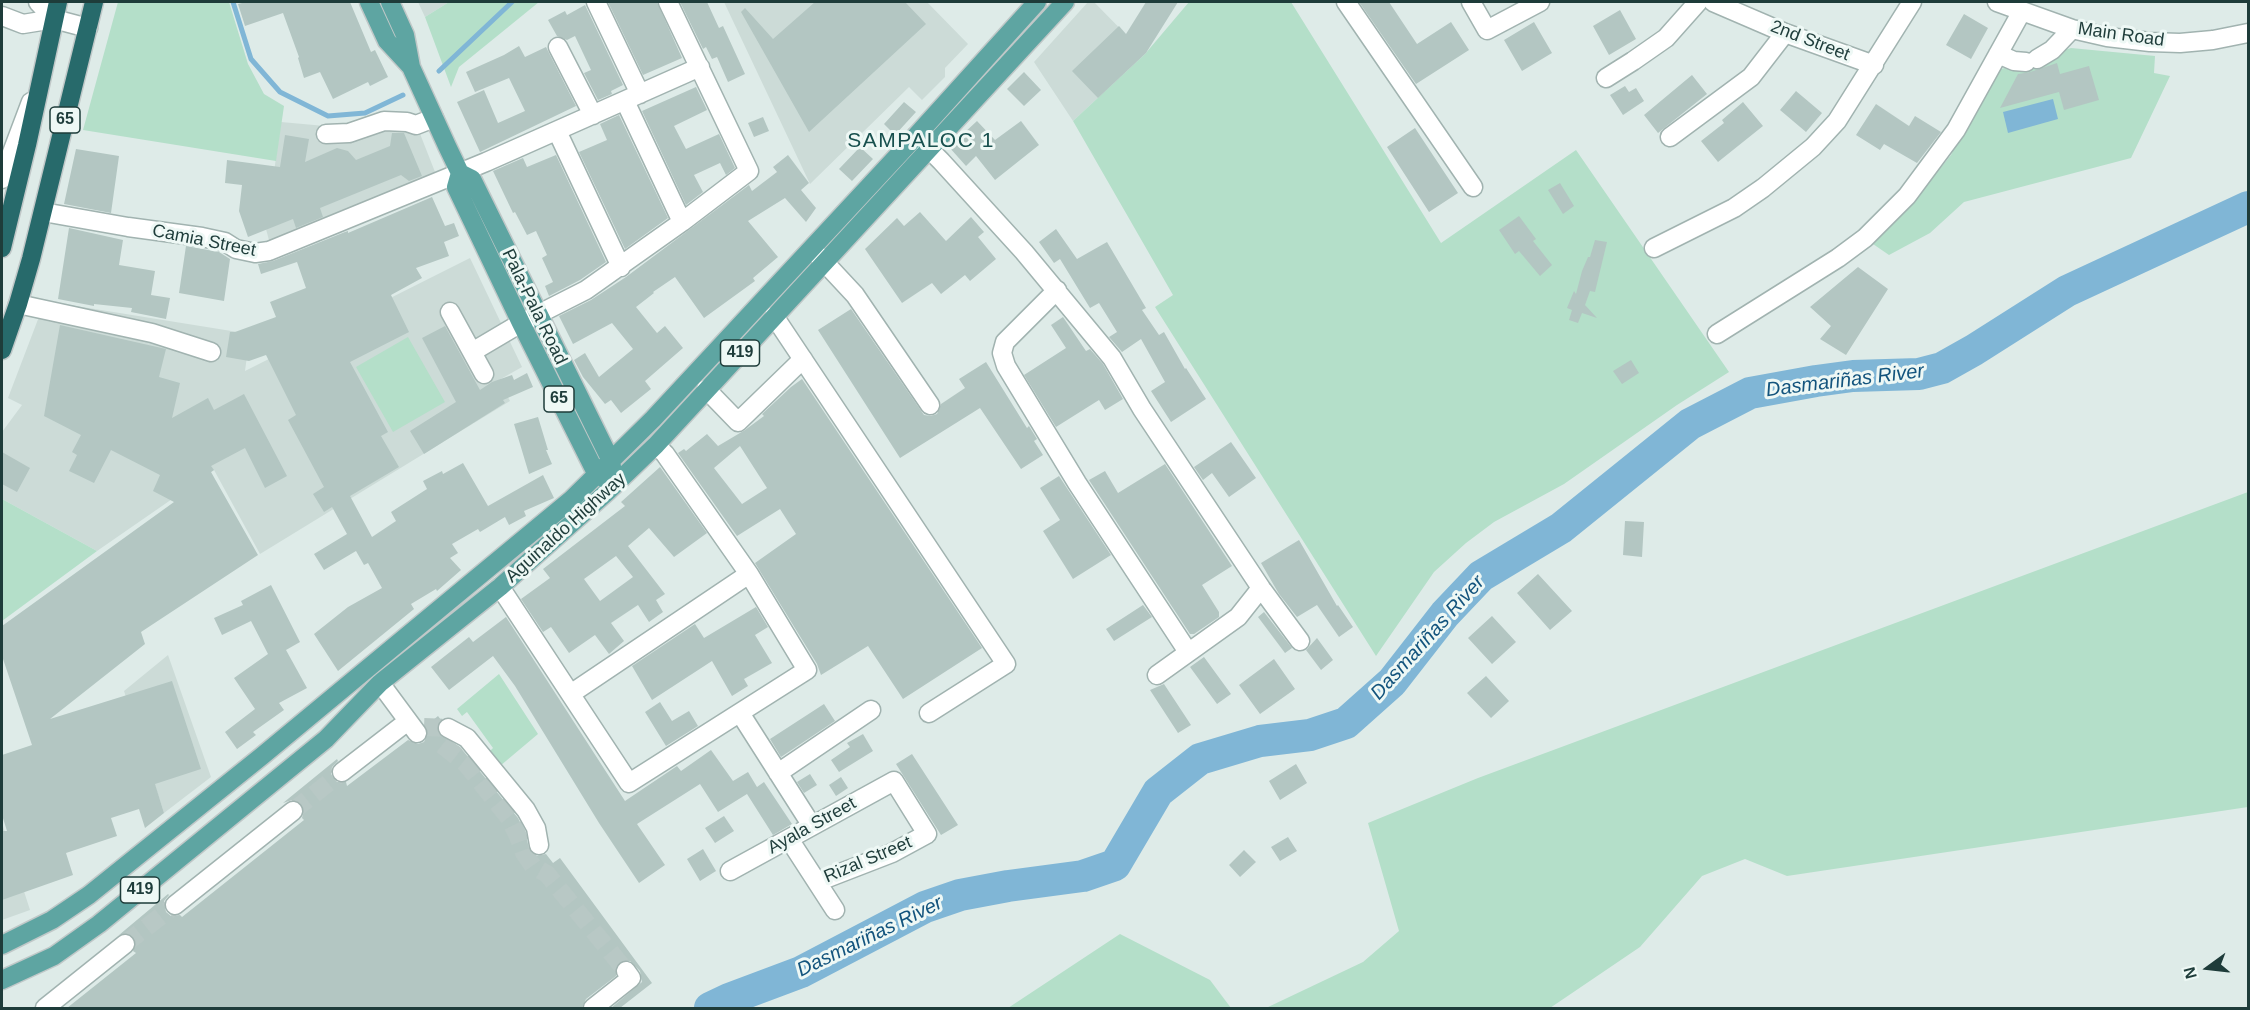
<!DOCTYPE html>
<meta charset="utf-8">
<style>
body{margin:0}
#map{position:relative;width:2250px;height:1010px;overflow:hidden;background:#deebe8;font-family:Arial,sans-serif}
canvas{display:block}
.frame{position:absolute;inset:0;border:3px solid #1e3c3a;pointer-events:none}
.north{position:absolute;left:2178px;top:938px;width:60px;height:60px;-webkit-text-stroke:4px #eef8f5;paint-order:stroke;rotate:255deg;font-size:16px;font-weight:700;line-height:24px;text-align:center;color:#1e3c3a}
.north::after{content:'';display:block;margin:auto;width:21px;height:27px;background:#1e3c3a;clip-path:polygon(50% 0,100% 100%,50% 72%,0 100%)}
</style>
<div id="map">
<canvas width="2250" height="1010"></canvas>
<div class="frame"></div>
<div class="north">N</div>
</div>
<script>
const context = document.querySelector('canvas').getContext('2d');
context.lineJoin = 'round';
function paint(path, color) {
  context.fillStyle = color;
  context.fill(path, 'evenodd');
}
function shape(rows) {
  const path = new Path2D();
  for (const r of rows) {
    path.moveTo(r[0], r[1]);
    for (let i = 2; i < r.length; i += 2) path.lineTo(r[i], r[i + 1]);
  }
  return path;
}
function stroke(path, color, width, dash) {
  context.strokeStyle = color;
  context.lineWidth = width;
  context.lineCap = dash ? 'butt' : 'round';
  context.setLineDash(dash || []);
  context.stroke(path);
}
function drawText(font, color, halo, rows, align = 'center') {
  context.font = font + ' Arial,sans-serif';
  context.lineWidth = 6;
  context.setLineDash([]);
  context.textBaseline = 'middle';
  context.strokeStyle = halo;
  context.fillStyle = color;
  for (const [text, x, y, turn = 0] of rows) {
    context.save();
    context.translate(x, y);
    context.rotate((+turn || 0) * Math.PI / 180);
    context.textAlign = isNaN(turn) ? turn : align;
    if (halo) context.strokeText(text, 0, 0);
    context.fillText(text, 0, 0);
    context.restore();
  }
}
const built = shape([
 [418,2,449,2,425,17],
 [724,2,927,2,968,44,945,68,945,77,922,100,909,87,810,184],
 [1088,2,1094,2,1145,54,1073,121,1034,62],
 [380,115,413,116,437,177,270,244,266,229,281,122,336,127],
 [470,258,522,367,499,380,510,401,260,554,214,470,97,551,2,499,2,432,22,405,8,398,45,301,250,334,245,371],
 [168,655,211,777,164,813,124,691],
 [2,823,30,910,2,920]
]);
const green = shape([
 [118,2,229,2,248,64,264,94,284,106,276,161,83,130],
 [449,2,539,2,459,67,451,87,425,17],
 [1189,2,1291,2,1441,243,1576,150,1729,372,1677,405,1564,484,1494,522,1466,543,1434,572,1376,656,1155,307,1173,295,1073,121,1145,54],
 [2071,48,2155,56,2154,73,2170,76,2131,158,1964,202,1930,233,1889,255,1873,244,1914,201,1951,155,1961,134,2001,69],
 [408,337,445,402,393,432,356,367],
 [2248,492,2248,807,1787,876,1745,859,1702,876,1640,947,1550,1008,1266,1008,1363,962,1399,931,1368,823,1478,778],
 [2,499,97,551,2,621],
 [499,674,538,734,500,766,489,752,493,748,467,712,462,716,457,709],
 [1120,934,1210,980,1231,1008,1008,1008]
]);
const water = shape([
 [2053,99,2058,119,2008,133,2003,112]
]);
const stream = shape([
 [233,2,251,59,280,92,328,116,365,113,403,95],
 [439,71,512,2]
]);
const river = shape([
 [710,1008,729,999,801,972,925,907,960,895,1008,886,1083,876,1115,865,1158,792,1200,759,1260,741,1310,735,1346,723,1392,682,1445,614,1481,576,1561,528,1690,424,1750,393,1816,381,1853,376,1919,374,1942,368,1974,350,2067,291,2248,207]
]);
const building = shape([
 [246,2,350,2,371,52,375,50,388,77,370,86,368,82,333,99,320,72,304,78,298,58,299,57,283,13,245,26,238,4],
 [608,2,657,2,682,58,643,75],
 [680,2,707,2,719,28,723,26,745,74,728,82,717,57,712,59,706,47,703,49],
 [815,2,905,2,926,24,809,132,741,12,745,8,773,39],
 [1146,2,1178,2,1146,53,1098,98,1072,71,1119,26,1126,34],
 [1359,2,1389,2,1417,44,1451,22,1469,50,1416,84],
 [585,5,623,85,611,91,612,94,598,100,584,73,591,70,575,36,567,40,557,36,548,20,565,11,567,15],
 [1620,10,1636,39,1609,55,1593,26],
 [1964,14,1988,28,1971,59,1946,45],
 [1534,22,1552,53,1522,71,1504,40],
 [519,46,525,57,546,47,576,106,480,152,457,102,484,90,498,123,525,111,509,78,475,92,466,72,504,55],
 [2057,63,2060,74,2089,66,2099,100,2064,110,2059,92,2000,108,2018,74,2030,72],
 [1024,72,1041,90,1024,106,1007,89],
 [1692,75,1707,94,1658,133,1644,115],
 [1625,86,1629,92,1636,88,1644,101,1623,115,1610,95],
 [696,87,707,110,674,126,686,149,719,134,735,168,726,175,720,163,694,175,703,192,686,205,642,111],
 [1796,91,1822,113,1806,132,1780,110],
 [904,102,916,112,895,135,884,124],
 [1743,102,1763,126,1718,162,1701,141,1724,123,1722,120],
 [1876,104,1909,126,1915,116,1941,132,1917,163,1884,144,1880,150,1856,135],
 [619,115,668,218,625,249,579,152,607,140,600,124],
 [763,117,769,131,754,137,748,123],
 [977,121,995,140,1021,121,1039,145,995,180,976,156,966,166,949,147],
 [1415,128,1458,193,1429,212,1387,147],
 [392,133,404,133,422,176,409,181,401,175,320,208,323,217,296,228,293,219,248,237,239,211,242,185,225,183,227,160,280,167,285,135,309,139,305,162,337,148,348,151,356,160,390,146],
 [860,147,873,159,852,181,839,169],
 [76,149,119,156,111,213,64,204],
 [556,155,606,262,580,280,549,296,545,286,553,282,542,258,547,255,536,231,527,235,515,212,513,213,493,171,523,158,527,167],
 [788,155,809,183,801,190,816,208,806,222,785,198,748,221,778,257,753,278,755,281,704,318,675,277,653,292,654,293,636,307,657,333,665,326,683,348,645,381,651,389,621,413,611,400,605,404,583,377,574,360,585,353,599,377,633,349,612,323,573,344,559,316,591,300,626,277,749,185,752,191,777,172,773,167],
 [1560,183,1574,206,1563,214,1548,190],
 [432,197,445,226,454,223,459,236,444,242,449,256,416,268,422,278,391,295,409,332,350,362,388,432,381,436,399,467,350,496,372,537,396,521,391,512,427,489,423,481,442,471,443,474,463,463,488,506,543,475,554,498,524,511,526,516,509,525,505,517,480,532,478,529,452,544,458,553,450,558,461,570,437,591,436,589,411,604,414,609,338,671,314,634,348,607,382,588,368,563,364,565,356,551,324,570,314,554,347,534,332,507,324,512,313,494,324,487,288,420,296,415,266,355,249,361,226,357,230,332,235,332,276,317,270,302,306,288,297,262,261,274,258,264,273,261,345,232,348,231,348,233],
 [920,212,946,241,971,217,984,232,978,237,996,259,970,281,965,275,941,294,932,283,902,303,865,249,897,218,904,226],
 [1519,216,1536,239,1533,241,1552,265,1540,276,1519,251,1515,254,1499,230],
 [69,228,123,240,119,265,155,271,151,295,170,298,166,319,131,312,132,308,94,304,94,306,58,299],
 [1056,229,1077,259,1107,242,1146,308,1142,310,1159,335,1164,332,1185,369,1186,368,1206,399,1171,422,1151,391,1165,382,1141,339,1122,352,1109,337,1117,332,1099,303,1090,308,1060,259,1054,263,1039,242],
 [1595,240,1607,242,1595,292,1590,291,1585,305,1597,318,1582,313,1578,323,1569,320,1572,310,1567,308,1574,291,1576,294,1582,271,1588,257,1590,257],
 [186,246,219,252,230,259,224,301,179,293],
 [1858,267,1888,289,1846,355,1820,339,1831,326,1810,307],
 [851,309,924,415,931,416,937,414,941,404,965,388,959,379,986,362,1027,428,1029,426,1037,439,1034,441,1043,455,1021,469,980,408,900,458,818,330],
 [1063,317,1086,351,1090,349,1103,364,1123,399,1105,410,1099,400,1056,427,1024,375,1066,348,1051,325],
 [60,325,166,349,159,377,180,383,172,418,208,398,214,410,244,394,287,476,265,488,245,448,211,466,214,470,211,472,258,555,141,632,145,644,50,719,172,681,201,769,155,784,164,813,145,828,139,809,111,818,117,836,66,853,73,875,2,900,2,831,7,831,2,815,2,755,32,745,2,656,2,626,174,502,153,491,160,475,111,450,94,483,69,471,77,455,72,452,81,435,44,416],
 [445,326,480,390,492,382,512,375,514,380,527,373,533,387,503,400,505,403,424,454,410,431,456,402,422,338],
 [1631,360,1639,373,1622,384,1613,371],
 [802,379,982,648,903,699,868,646,821,675,817,664,755,563,796,534,780,509,737,536,678,453,684,449,686,451,707,434,718,446,745,430,764,416,762,414,791,387],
 [740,446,767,488,742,504,714,468],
 [538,417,548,450,546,450,552,464,529,474,514,424],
 [1231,442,1256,478,1229,497,1212,473,1203,480,1194,467],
 [2,452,30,468,17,492,2,484],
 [1165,464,1232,566,1202,585,1219,612,1219,617,1194,634,1190,634,1089,480,1105,471,1118,493],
 [660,467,707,533,674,557,649,528,628,546,665,594,656,600,663,612,649,622,638,605,611,623,624,641,609,654,595,635,569,653,551,627,543,632,521,599,550,578,543,569,625,506,621,502],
 [616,556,633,577,600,601,584,579],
 [1059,476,1111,555,1073,579,1043,531,1060,520,1040,488],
 [1625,521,1644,522,1642,557,1623,555],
 [1299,540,1337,606,1338,605,1353,627,1339,637,1317,605,1297,617,1279,594,1261,563],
 [1538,574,1572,611,1550,630,1517,593],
 [271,585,300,642,286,650,307,688,279,703,284,710,253,732,256,735,237,749,225,732,255,709,234,678,268,654,251,621,222,635,214,618,243,605,241,601],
 [1143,605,1152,617,1114,641,1106,629],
 [756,607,768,627,755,635,772,663,744,679,748,686,732,696,712,661,652,700,632,666,695,624,704,638],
 [1264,612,1292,648,1285,653,1258,617],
 [1492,616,1516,642,1492,664,1468,638],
 [506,617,625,801,677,766,681,771,711,750,733,781,748,772,757,787,764,782,792,824,773,835,747,794,718,812,700,784,637,824,665,865,639,883,599,823,515,686,493,656,449,690,431,667,469,637,473,642],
 [1317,638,1333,660,1321,670,1306,650],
 [1204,657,1231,694,1217,704,1190,667],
 [1274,659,1295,689,1260,714,1239,685],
 [1486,676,1509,701,1491,718,1467,693],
 [1164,684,1191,725,1178,733,1150,690],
 [660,702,672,721,689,711,698,726,666,746,645,712],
 [824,704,835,721,781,757,770,739],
 [438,716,441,720,437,728,439,734,460,747,518,818,525,832,530,852,536,856,546,854,553,863,560,858,652,983,620,1008,611,1008,642,982,640,971,630,961,619,962,616,967,616,976,586,999,582,1008,67,1008,136,953,133,951,136,943,133,937,129,933,119,935,168,894,169,895,164,901,166,912,171,916,180,915,182,917,304,820,302,818,304,810,301,804,292,800,283,803,337,759,338,761,332,767,331,774,337,782,346,782,347,786,408,740,418,744,424,742,428,732,426,726],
 [863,734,873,751,839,772,831,760,850,747,847,743],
 [912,754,958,825,941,835,896,764],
 [1296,764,1307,783,1280,800,1269,781],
 [810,774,817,785,804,793,797,782],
 [841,777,848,788,836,796,829,785],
 [724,816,734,831,715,843,705,828],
 [1288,837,1297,851,1280,861,1271,847],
 [703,849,716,871,700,881,687,859],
 [1244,850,1256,862,1240,877,1229,865]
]);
const minorTunnel = shape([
 [424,727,448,728],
 [442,745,466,764,509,818,517,834,524,853,533,866,547,874,626,971],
 [293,811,342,772],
 [125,944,175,905]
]);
const minor = shape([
 [38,2,54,19],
 [596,2,640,94],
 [1346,2,1473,187],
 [1471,2,1487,30,1540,2],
 [1713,2,1785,33,1874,65],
 [1997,2,2072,29,2107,37,2150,42,2180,43,2213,40,2248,33],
 [2,16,23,24,54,19,88,28],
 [558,47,593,115],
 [1998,54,2014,61,2026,62],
 [2037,59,2052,50,2072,29],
 [1606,78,1633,61,1666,38,1698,2],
 [625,101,682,222],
 [557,131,621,267],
 [326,134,349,133,384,121,407,122,416,125,434,118],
 [916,136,941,161,1024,252,1112,358,1142,409,1261,588,1300,641],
 [1670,137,1751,77,1785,33],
 [2,179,31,102],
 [43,212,128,227,202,237,225,242,236,249,255,253,269,251,486,162,700,67],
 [1654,248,1734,208,1763,188,1813,147,1837,121,1912,2],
 [814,251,855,295,930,405],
 [1057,290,1005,342,1002,353,1006,366,1077,483,1188,652],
 [18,304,152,333,211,352],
 [450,312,484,374],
 [774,316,1006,664,929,713],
 [1717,334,1838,258,1865,238,1907,196,1956,130,2022,11],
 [472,352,521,323,586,290,682,222,749,171,668,2],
 [706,389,738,422,803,359],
 [500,587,629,783,807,670,749,574,665,454,656,445],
 [1157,675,1238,617,1261,588],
 [380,683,417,733],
 [572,693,749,574],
 [740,713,812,826],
 [448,728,467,738,526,810,536,828,539,845],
 [342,772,408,721],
 [778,773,871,710],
 [789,839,835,910],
 [730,871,894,781,927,834,892,853,817,882],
 [175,905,293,811],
 [45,1008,125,944],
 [593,1008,631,978,626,971]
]);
const major = shape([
 [369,2,387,41,411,67],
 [390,2,405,35,411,67,447,146,460,173,472,179,611,461,613,473],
 [460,173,456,187,521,323,597,475,607,480],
 [2,945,52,920,89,895,262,756,572,499,653,419,916,136,1037,2],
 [2,980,54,956,99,924,326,739,380,683,500,587,607,492,656,445,1065,2]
]);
const highway = shape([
 [2,248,27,145,58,2],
 [2,350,18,304,31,259,94,2]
]);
const shields = [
 [65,120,30],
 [740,353,39],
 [559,399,30],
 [140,890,39]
];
const shieldNames = [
 ["65",65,120],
 ["419",740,353],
 ["65",559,399],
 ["419",140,890]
];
const streetNames = [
 ["Main Road",2121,35,8],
 ["2nd Street",1810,41,21],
 ["Camia Street",204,241,11],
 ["Pala-Pala Road",534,307,64],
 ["Aguinaldo Highway",566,528,-42],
 ["Ayala Street",812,826,-29],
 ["Rizal Street",868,860,-23]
];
const waterNames = [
 ["Dasmariñas River",1845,381,-7],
 ["Dasmariñas River",1428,638,-48],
 ["Dasmariñas River",870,937,-26]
];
const quarterNames = [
 ["SAMPALOC 1",921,141]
];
paint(built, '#ccdbd7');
paint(green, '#b4dfc9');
paint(water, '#80b6d6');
stroke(stream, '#80b6d6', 5);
stroke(river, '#80b6d6', 32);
paint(building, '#b3c6c2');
stroke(minorTunnel, '#b8c8c5', 18, [18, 9]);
stroke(minor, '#a1b3b0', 21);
stroke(major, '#c0c8c8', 21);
stroke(highway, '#c0c8c8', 21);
stroke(minor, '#fff', 18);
stroke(major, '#5ea5a2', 18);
stroke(highway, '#276a6b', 18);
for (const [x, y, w] of shields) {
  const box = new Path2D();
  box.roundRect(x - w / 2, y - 13, w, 26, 4.5);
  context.fillStyle = '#eef8f5';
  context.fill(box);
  stroke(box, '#1e3c3a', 1.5);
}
drawText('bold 16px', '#1e3c3a', null, shieldNames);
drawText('18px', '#1e3c3a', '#eef8f5', streetNames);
drawText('italic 20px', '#13547d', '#eef8f5', waterNames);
context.letterSpacing = '1.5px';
drawText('21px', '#18504e', '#eef8f5', quarterNames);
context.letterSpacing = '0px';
</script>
